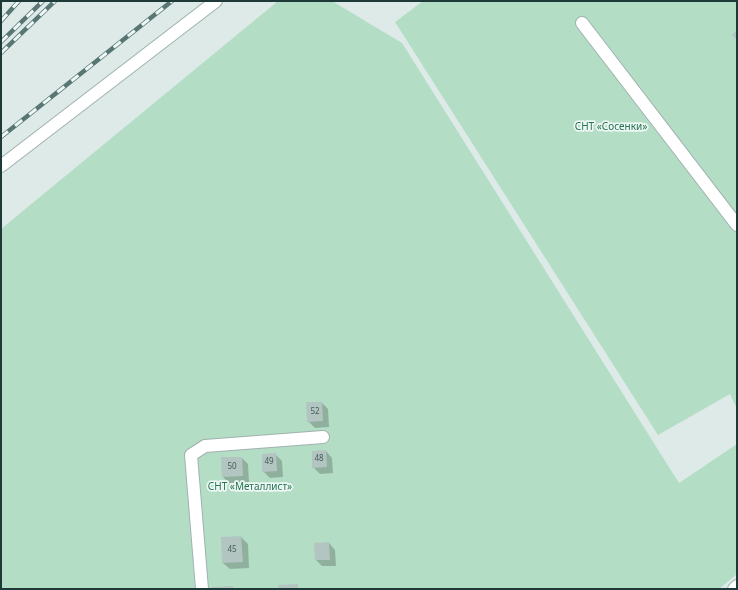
<!DOCTYPE html>
<meta charset="utf-8">
<style>
body{margin:0}
#map{position:relative;width:738px;height:590px;overflow:hidden;background:#ddeae7;font-family:"Noto Sans",sans-serif}
canvas{display:block}
.frame{position:absolute;inset:0;border:2px solid #1e3a38;pointer-events:none}
</style>
<div id="map">
<canvas width="738" height="590"></canvas>
<div class="frame"></div>
</div>
<script>
const context = document.querySelector('canvas').getContext('2d');
context.lineJoin = 'round';
function paint(path, color) {
  context.fillStyle = color;
  context.fill(path, 'evenodd');
}
function shape(rows) {
  const path = new Path2D();
  for (const r of rows) {
    path.moveTo(r[0], r[1]);
    for (let i = 2; i < r.length; i += 2) path.lineTo(r[i], r[i + 1]);
  }
  return path;
}
function stroke(path, color, width, dash) {
  context.strokeStyle = color;
  context.lineWidth = width;
  context.lineCap = dash ? 'butt' : 'round';
  context.setLineDash(dash || []);
  context.stroke(path);
}
function drawText(font, color, halo, rows, align = 'center') {
  context.font = font + ' "Noto Sans",sans-serif';
  context.lineWidth = 3.5;
  context.setLineDash([]);
  context.textBaseline = 'middle';
  context.strokeStyle = halo;
  context.fillStyle = color;
  for (const [text, x, y, turn = 0] of rows) {
    context.save();
    context.translate(x, y);
    context.rotate((+turn || 0) * Math.PI / 180);
    context.textAlign = isNaN(turn) ? turn : align;
    if (halo) context.strokeText(text, 0, 0);
    context.fillText(text, 0, 0);
    context.restore();
  }
}
const green = shape([
 [278,1,332,1,402,43,679,483,737,444,737,574,719,589,1,589,1,229],
 [423,1,737,1,737,409,730,394,658,435,395,22]
]);
const shadow = shape([
 [322,403,328,409,329,427,315,428,308,421],
 [326,451,332,458,333,473,320,474,313,467],
 [275,454,282,461,283,477,270,478,263,471],
 [242,458,248,464,249,482,229,483,223,477],
 [241,537,248,544,249,568,230,569,223,563],
 [329,543,335,550,336,566,322,566,316,560,315,544]
]);
const building = shape([
 [737,30,737,40,732,35],
 [306,402,322,402,323,421,307,422],
 [326,450,327,467,312,468,312,451],
 [276,453,277,471,262,472,262,454],
 [221,457,242,457,243,476,222,477],
 [241,536,243,562,222,563,221,537],
 [329,542,330,560,315,560,314,543],
 [298,584,298,589,279,589,278,585],
 [233,586,233,589,212,589,212,587]
]);
const minor = shape([
 [582,23,737,225],
 [1,166,216,1],
 [202,589,191,455,205,446,323,437],
 [734,589,737,586]
]);
const rail = shape([
 [1,21,19,1],
 [1,42,43,1],
 [1,53,55,1],
 [1,137,172,1]
]);
const numberNames = [
 ["52",315,412],
 ["48",319,459],
 ["49",269,462],
 ["50",232,467],
 ["45",232,550]
];
const parkNames = [
 ["СНТ «Сосенки»",611,127],
 ["СНТ «Металлист»",250,487]
];
paint(green, '#b4ddc6');
paint(shadow, '#0003');
paint(building, '#b2c5c0');
stroke(minor, '#a0b2af', 14);
stroke(minor, '#fff', 12);
stroke(rail, '#587674', 4.5);
stroke(rail, '#edf7f4', 3, [9]);
drawText('8px', '#435d5a', null, numberNames);
drawText('10px', '#267352', '#edf7f4', parkNames);
</script>
